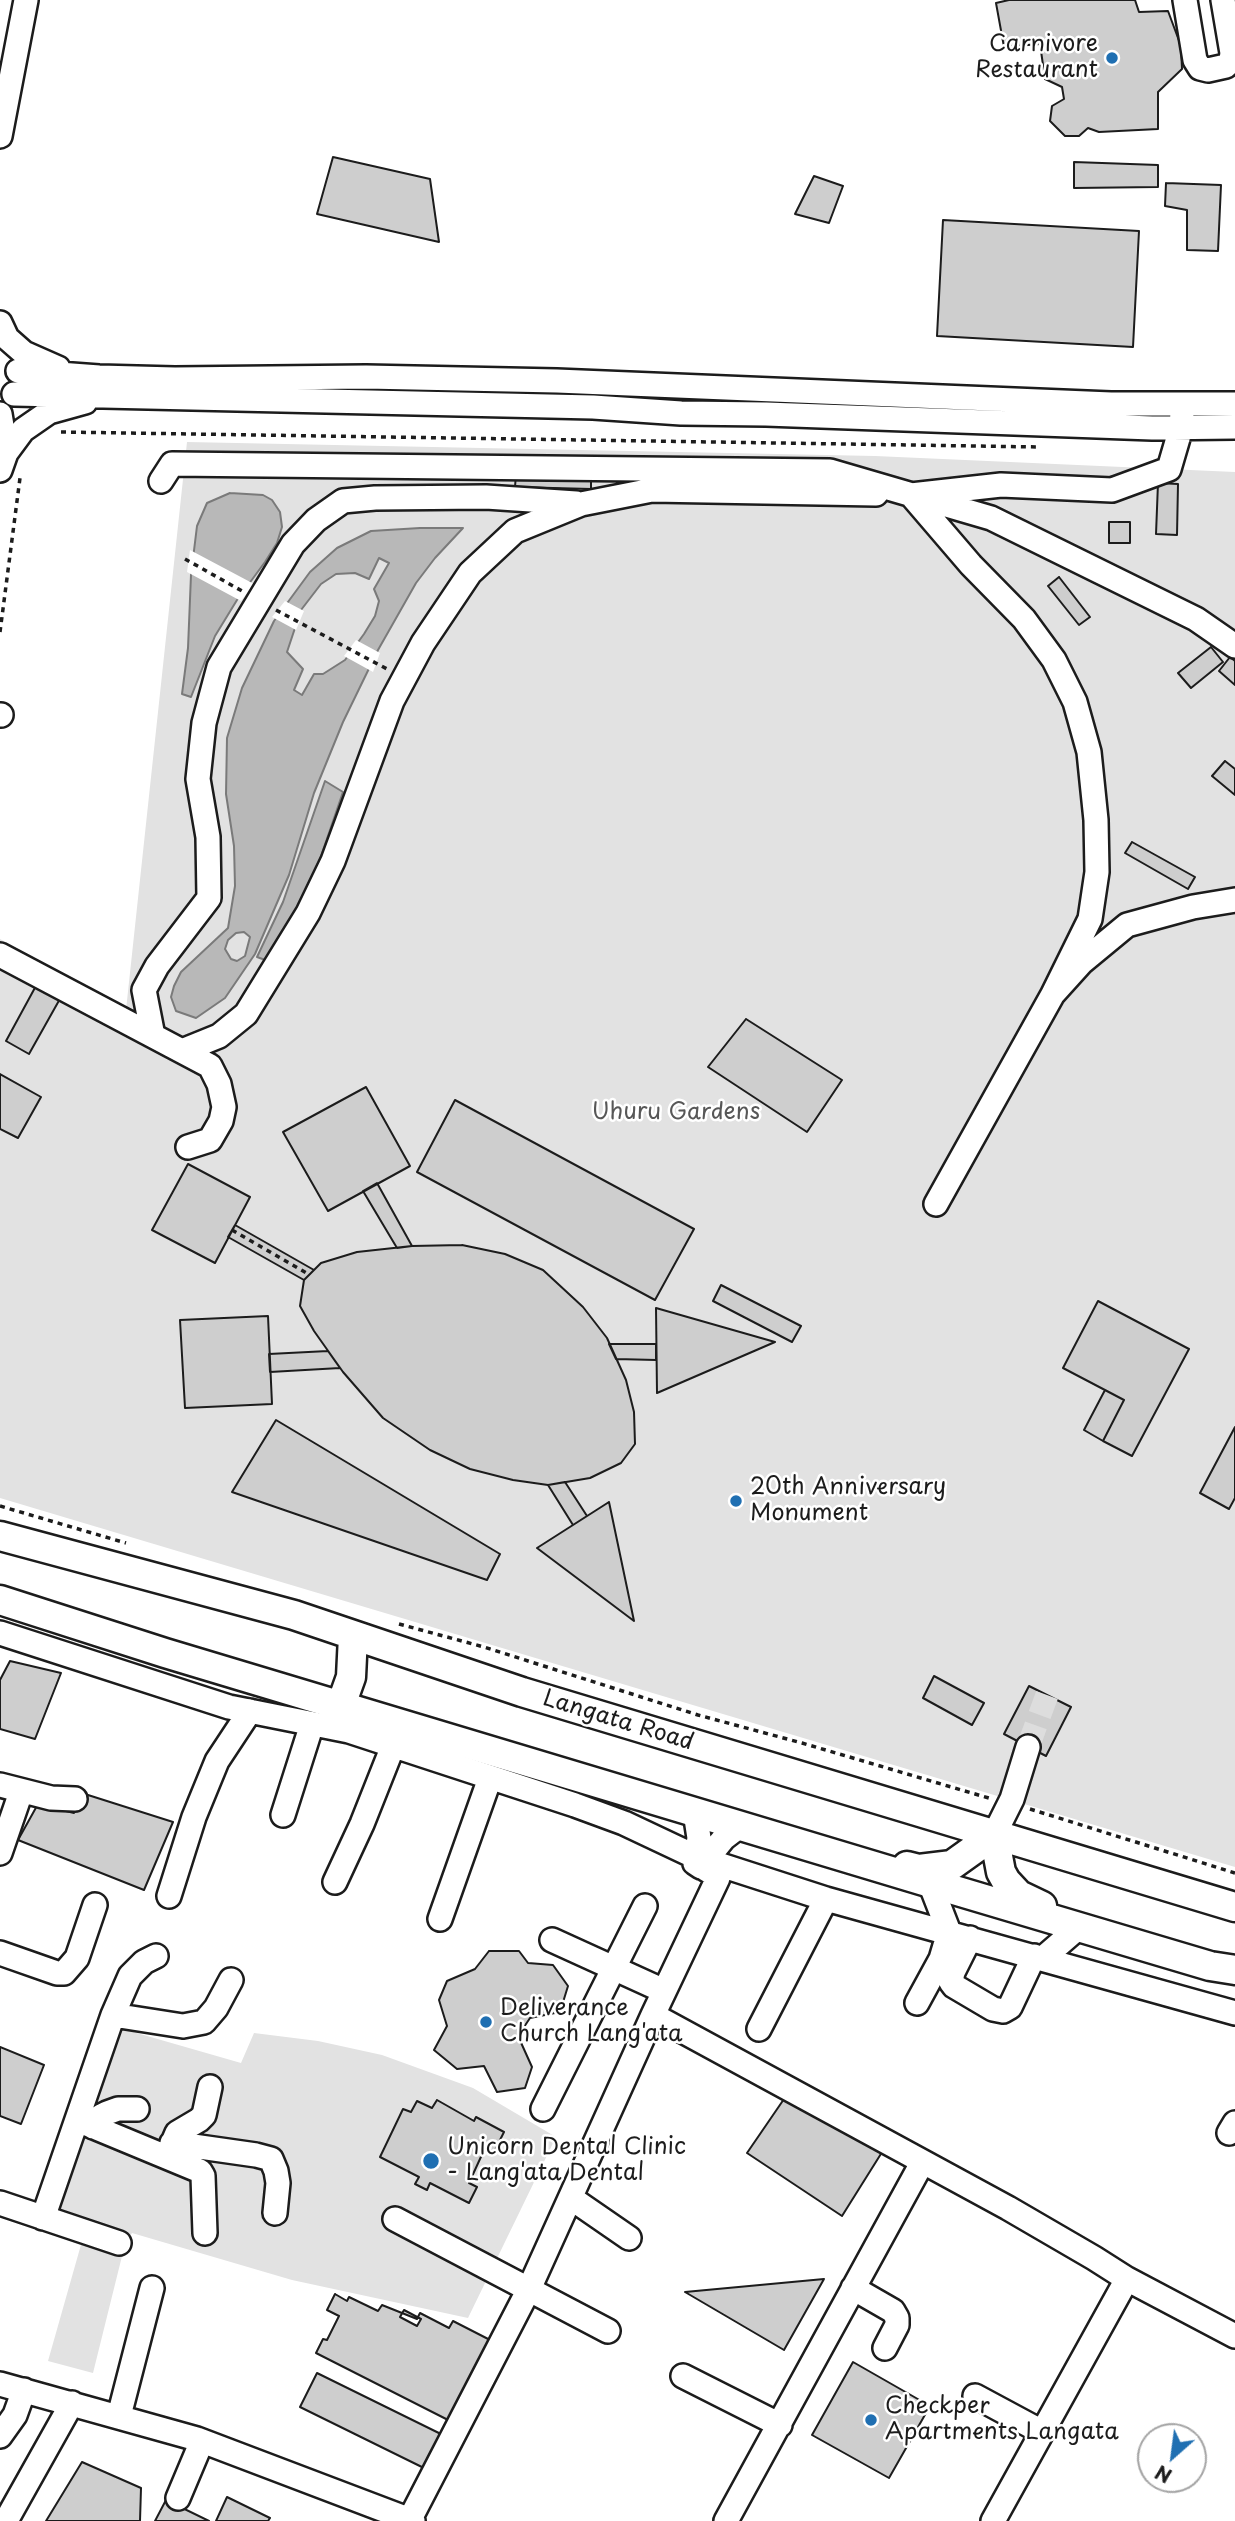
<!DOCTYPE html>
<style>
body{margin:0}
#map{position:relative;width:1235px;height:2521px;overflow:hidden;background:#fff;font-family:"Playpen Sans",sans-serif}
canvas{display:block}
.north{position:absolute;left:1137px;top:2423px;width:70px;height:70px;box-sizing:border-box;background:#fff;border:2px solid #a4a4a4;border-radius:50%;rotate:208deg;font-size:19px;font-weight:700;line-height:28px;text-align:center;color:#1c1c1c}
.north::after{content:'';display:block;margin:auto;width:24px;height:32px;background:#1f6fb2;clip-path:polygon(50% 0,100% 100%,50% 72%,0 100%)}
</style>
<div id="map">
<canvas width="1235" height="2521"></canvas>
<div class="north">N</div>
</div>
<script>
const context = document.querySelector('canvas').getContext('2d');
context.lineJoin = 'round';
function paint(path, color) {
  context.fillStyle = color;
  context.fill(path, 'evenodd');
}
function shape(rows) {
  const path = new Path2D();
  for (const r of rows) {
    path.moveTo(r[0], r[1]);
    for (let i = 2; i < r.length; i += 2) path.lineTo(r[i], r[i + 1]);
  }
  return path;
}
function stroke(path, color, width, dash) {
  context.strokeStyle = color;
  context.lineWidth = width;
  context.lineCap = dash ? 'butt' : 'round';
  context.setLineDash(dash || []);
  context.stroke(path);
}
function drawText(font, color, halo, rows, align = 'center') {
  context.font = font + ' "Playpen Sans",sans-serif';
  context.lineWidth = 5;
  context.setLineDash([]);
  context.textBaseline = 'middle';
  context.strokeStyle = halo;
  context.fillStyle = color;
  for (const [text, x, y, turn = 0] of rows) {
    context.save();
    context.translate(x, y);
    context.rotate((+turn || 0) * Math.PI / 180);
    context.textAlign = isNaN(turn) ? turn : align;
    if (halo) context.strokeText(text, 0, 0);
    context.fillText(text, 0, 0);
    context.restore();
  }
}
const green = shape([
 [187,442,875,456,1235,472,1235,1867,0,1498,0,939,126,1010],
 [102,2023,241,2063,254,2033,318,2041,382,2055,473,2088,556,2137,468,2318,292,2280,132,2233,125,2244,93,2373,48,2361,88,2220,37,2203]
]);
const water = shape([
 [230,493,263,495,272,500,280,512,282,527,277,543,265,562,237,600,215,636,191,697,182,694,188,648,191,575,197,526,207,503,230,493],
 [420,528,463,528,435,558,416,583,378,650,343,722,314,793,289,875,255,954,225,998,196,1018,176,1011,171,997,174,986,181,972,228,928,235,886,234,846,226,794,227,738,242,688,274,621,310,572,337,548,371,531,420,528],
 [379,558,389,563,374,589,379,601,375,616,364,634,345,660,323,674,314,674,302,695,294,690,303,669,287,652,301,610,321,584,336,574,355,573,369,579,379,558],
 [244,932,250,937,245,956,237,961,231,959,225,949,228,940,236,933,244,932],
 [325,781,343,792,319,862,304,901,268,961,257,957,283,902,325,781]
]);
const pier = shape([
 [190,550,254,584,241,601,187,572],
 [285,601,304,611,296,630,272,617],
 [356,640,380,653,373,672,344,656]
]);
const building = shape([
 [1009,0,1135,0,1139,12,1168,11,1181,46,1182,69,1158,92,1158,129,1099,132,1088,128,1079,136,1065,136,1050,121,1052,106,1064,99,1062,87,1045,79,1040,44,1004,47,996,3,1009,0],
 [333,157,430,179,439,242,317,214,333,157],
 [1074,162,1158,165,1158,187,1074,188,1074,162],
 [814,176,843,186,829,223,795,214,814,176],
 [1166,183,1221,185,1218,251,1187,250,1187,210,1165,206,1166,183],
 [943,220,1139,231,1133,347,937,336,943,220],
 [516,474,591,476,591,489,515,487,516,474],
 [1158,483,1178,484,1177,535,1156,534,1158,483],
 [1109,522,1130,522,1130,543,1109,543,1109,522],
 [1059,577,1090,617,1079,625,1048,586,1059,577],
 [1211,647,1223,662,1191,688,1178,673,1211,647],
 [1230,657,1235,661,1235,685,1219,671,1230,657],
 [1225,761,1235,769,1235,795,1212,776,1225,761],
 [1132,842,1195,877,1188,889,1125,853,1132,842],
 [37,984,61,997,29,1054,6,1041,37,984],
 [746,1019,842,1080,807,1132,708,1067,746,1019],
 [0,1074,41,1097,18,1138,0,1129,0,1074],
 [366,1087,410,1166,328,1211,283,1132,366,1087],
 [455,1100,694,1229,655,1300,417,1172,455,1100],
 [188,1164,250,1197,215,1263,152,1230,188,1164],
 [377,1183,412,1246,397,1248,363,1191,377,1183],
 [235,1225,314,1270,304,1280,228,1237,235,1225],
 [462,1245,505,1254,543,1270,583,1307,607,1338,626,1380,634,1412,635,1444,621,1463,590,1478,548,1485,513,1480,470,1469,430,1450,383,1418,343,1372,314,1331,300,1306,304,1280,321,1263,357,1252,412,1246,462,1245],
 [721,1285,801,1326,792,1342,713,1301,721,1285],
 [1098,1301,1189,1349,1132,1456,1103,1441,1124,1400,1063,1368,1098,1301],
 [656,1308,775,1342,657,1393,656,1308],
 [268,1316,272,1404,185,1408,180,1320,268,1316],
 [609,1344,656,1344,656,1360,616,1359,609,1344],
 [328,1351,340,1368,270,1372,269,1354,328,1351],
 [1105,1390,1124,1400,1103,1441,1084,1430,1105,1390],
 [276,1420,500,1554,487,1580,232,1492,276,1420],
 [1235,1427,1235,1498,1229,1509,1200,1493,1235,1427],
 [565,1482,587,1516,573,1525,548,1485,565,1482],
 [609,1502,634,1621,537,1548,609,1502],
 [10,1661,61,1673,35,1739,0,1729,0,1680,10,1661],
 [934,1676,984,1703,972,1725,923,1698,934,1676],
 [1029,1686,1071,1707,1046,1756,1004,1734,1029,1686],
 [88,1795,173,1822,144,1890,18,1840,38,1804,74,1813,88,1795],
 [489,1951,519,1951,528,1963,553,1965,568,1986,560,2012,530,2018,518,2036,532,2067,525,2088,497,2092,484,2066,457,2069,434,2050,447,2026,439,2000,447,1981,475,1969,489,1951],
 [0,2047,44,2065,21,2124,0,2116,0,2047],
 [784,2099,884,2149,842,2216,747,2153,784,2099],
 [437,2100,474,2121,476,2117,504,2132,494,2152,485,2148,469,2183,477,2187,469,2203,430,2183,427,2190,415,2184,419,2177,380,2157,403,2109,411,2112,417,2101,432,2108,437,2100],
 [824,2279,784,2350,685,2292,824,2279],
 [335,2294,347,2301,349,2297,378,2311,382,2305,417,2319,420,2313,449,2328,453,2321,494,2342,454,2423,316,2353,323,2339,327,2340,339,2316,327,2310,335,2294],
 [404,2310,421,2319,417,2326,400,2317,404,2310],
 [853,2362,930,2406,889,2478,812,2435,853,2362],
 [317,2373,449,2438,432,2472,300,2407,317,2373],
 [82,2462,141,2488,140,2521,46,2521,82,2462],
 [227,2497,270,2518,268,2521,216,2521,227,2497],
 [166,2500,209,2521,155,2521,166,2500]
]);
const minorTunnel = shape([
 [1028,1747,1047,1695]
]);
const path = shape([
 [61,432,1040,447],
 [185,559,242,591],
 [276,610,387,669],
 [0,632,20,478],
 [232,1230,310,1275],
 [0,1506,126,1543],
 [399,1624,484,1647,698,1715,802,1743,992,1799],
 [1030,1809,1235,1873]
]);
const minor = shape([
 [1185,0,1195,60,1200,68,1208,70,1226,66,1231,60,1232,53,1223,0],
 [0,136,26,0],
 [0,323,7,338,24,353,58,368],
 [18,371,99,377,175,379,366,377,557,381,1111,404,1235,404],
 [14,394,593,407,681,413,766,414,1152,428,1235,427],
 [0,414,2,426,0,441],
 [0,470,6,453,23,430,49,412,85,402],
 [161,481,172,464,830,471,991,518,1196,619,1235,646],
 [0,715,1,715],
 [0,955,210,1066,219,1084,224,1107,221,1121,210,1140,188,1147],
 [1053,994,1090,919,1097,872,1096,820,1089,752,1075,702,1054,660,1024,619,971,565,911,495,1001,485,1112,490,1169,469,1181,428,1182,413],
 [153,1036,144,990,157,966,209,898,208,837,198,779,204,723,219,667,293,544,316,520,343,501,375,498,486,497,576,503],
 [182,1051,219,1036,246,1014,308,913,333,861,392,701,423,643,470,573,515,531,581,504,652,490,876,494],
 [936,1204,1053,994,1081,963,1127,925,1193,907,1235,900],
 [0,1633,229,1707,349,1731,575,1805,624,1823,696,1857,826,1899,1235,2013],
 [0,1785,51,1798,75,1799],
 [695,1812,699,1838,695,1863,701,1867],
 [283,1815,312,1724],
 [994,1835,1012,1799,1028,1747],
 [0,1853,21,1792],
 [707,1870,702,1866,706,1860,724,1838,741,1825],
 [335,1882,362,1824,393,1746],
 [169,1896,194,1817,217,1761,250,1711],
 [440,1919,490,1778],
 [970,1938,953,1972,951,1982,954,1986,993,2009,1003,2011,1010,2007,1034,1956],
 [552,1940,664,1991],
 [0,1953,57,1973,64,1973,77,1958,95,1905],
 [1042,1959,1079,1927],
 [917,2003,941,1959,949,1932,930,1883],
 [113,2015,183,2026,204,2022,216,2008,231,1980],
 [653,2015,1008,2208,1094,2258,1127,2279,1235,2336],
 [759,2029,826,1899],
 [543,2109,645,1906],
 [77,2120,200,2171,203,2176,205,2233],
 [93,2127,101,2116,107,2113,118,2109,137,2109],
 [1229,2133,1235,2123],
 [172,2143,256,2155,271,2159,276,2171,278,2183,275,2213],
 [168,2154,177,2133,199,2120,204,2115,210,2087],
 [571,2198,629,2238],
 [0,2203,119,2243],
 [43,2218,113,2015,130,1976,144,1962,156,1956],
 [395,2219,608,2331],
 [853,2288,893,2311,897,2318,897,2325,885,2348],
 [683,2376,780,2425],
 [0,2384,197,2439,413,2521],
 [975,2396,1042,2432],
 [119,2416,152,2288],
 [0,2436,15,2415,24,2390],
 [178,2498,202,2441],
 [7,2519,72,2403],
 [409,2521,529,2289,653,2015,718,1878],
 [726,2521,922,2163],
 [993,2521,1127,2279]
]);
const major = shape([
 [0,1536,294,1615,522,1692,1235,1907],
 [0,1600,165,1653,944,1887,1210,1966,1235,1970],
 [341,1705,351,1677,353,1636],
 [907,1866,919,1869,952,1865,994,1835,1001,1872,1006,1881,1019,1895,1042,1906]
]);
const markers = [
 [1112,58,7,"#1f6fb2"],
 [736,1501,7,"#1f6fb2"],
 [486,2022,7,"#1f6fb2"],
 [431,2161,9,"#1f6fb2"],
 [871,2420,7,"#1f6fb2"]
];
const poiNames = [
 ["Carnivore",1098,45,"right"],
 ["Restaurant",1098,71,"right"],
 ["20th Anniversary",750,1488],
 ["Monument",750,1514],
 ["Deliverance",500,2009],
 ["Church Lang'ata",500,2035],
 ["Unicorn Dental Clinic",447,2148],
 ["- Lang'ata Dental",447,2174],
 ["Checkper",885,2407],
 ["Apartments Langata",885,2433]
];
const parkNames = [
 ["Uhuru Gardens",676,1113]
];
const streetNames = [
 ["Langata Road",618,1721,17]
];
paint(green, '#e2e2e2');
paint(water, '#b8b8b8');
stroke(water, '#7a7a7a', 2);
paint(pier, '#fff');
paint(building, '#cecece');
stroke(building, '#1c1c1c', 2);
stroke(minorTunnel, '#ddd', 23, [23, 11]);
stroke(minor, '#1c1c1c', 28);
stroke(major, '#1c1c1c', 33);
stroke(path, '#1c1c1c', 3.5, [5, 5]);
stroke(minor, '#fff', 23);
stroke(major, '#fff', 28);
for (const [x, y, r, color] of markers) {
  const dot = new Path2D();
  dot.arc(x, y, r, 0, 2 * Math.PI);
  context.fillStyle = color;
  context.fill(dot);
  stroke(dot, '#fff', 2.5);
}
drawText('23px', '#1c1c1c', '#fff', poiNames, 'left');
drawText('23px', '#575757', '#fff', parkNames);
drawText('23px', '#1c1c1c', '#fff', streetNames);
</script>
